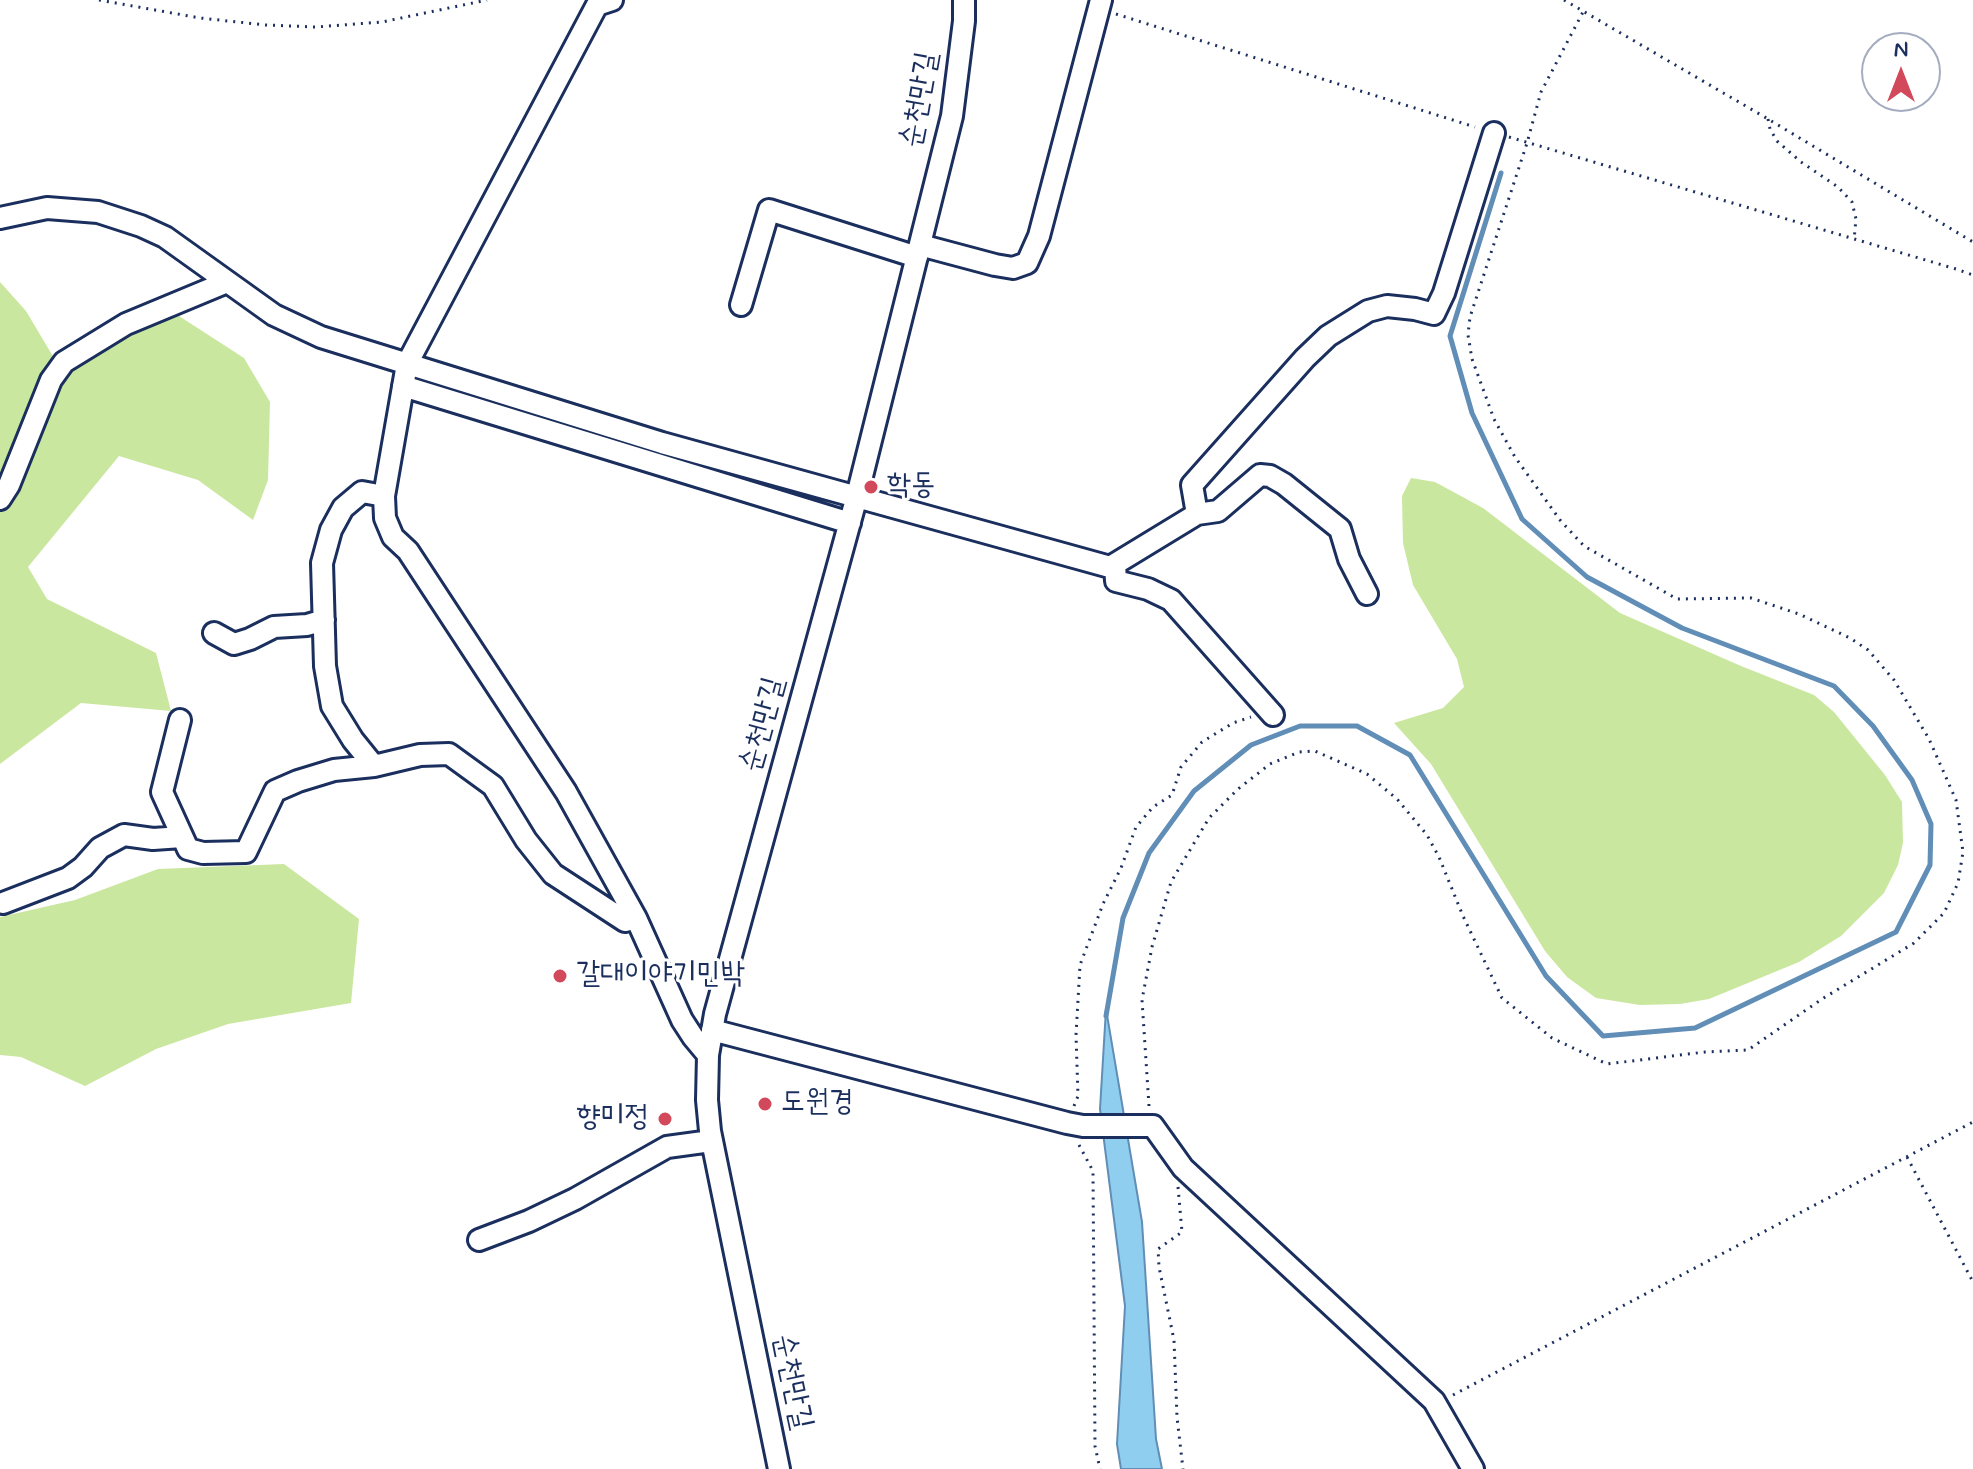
<!DOCTYPE html>
<meta charset="utf-8">
<style>
body{margin:0}
#map{position:relative;width:1973px;height:1469px;overflow:hidden;background:#fff;font-family:Mynerve,sans-serif}
canvas{display:block}
.north{position:absolute;left:1861px;top:32px;width:80px;height:80px;box-sizing:border-box;background:#fff;border:2px solid #a4acbf;border-radius:50%;rotate:0deg;font-size:22px;font-weight:700;line-height:32px;text-align:center;color:#1b2f5e}
.north::after{content:'';display:block;margin:auto;width:28px;height:36px;background:#d1495b;clip-path:polygon(50% 0,100% 100%,50% 72%,0 100%)}
</style>
<div id="map">
<canvas width="1973" height="1469"></canvas>
<div class="north">N</div>
</div>
<script>
const context = document.querySelector('canvas').getContext('2d');
context.lineJoin = 'round';
function paint(path, color) {
  context.fillStyle = color;
  context.fill(path, 'evenodd');
}
function shape(rows) {
  const path = new Path2D();
  for (const r of rows) {
    path.moveTo(r[0], r[1]);
    for (let i = 2; i < r.length; i += 2) path.lineTo(r[i], r[i + 1]);
  }
  return path;
}
function stroke(path, color, width, dash) {
  context.strokeStyle = color;
  context.lineWidth = width;
  context.lineCap = dash ? 'butt' : 'round';
  context.setLineDash(dash || []);
  context.stroke(path);
}
function drawText(font, color, halo, rows, align = 'center') {
  context.font = font + ' Mynerve,"Poor Story",sans-serif';
  context.lineWidth = 6;
  context.setLineDash([]);
  context.textBaseline = 'middle';
  context.strokeStyle = halo;
  context.fillStyle = color;
  for (const [text, x, y, turn = 0] of rows) {
    context.save();
    context.translate(x, y);
    context.rotate((+turn || 0) * Math.PI / 180);
    context.textAlign = isNaN(turn) ? turn : align;
    if (halo) context.strokeText(text, 0, 0);
    context.fillText(text, 0, 0);
    context.restore();
  }
}
const green = shape([
 [0,282,26,311,54,358,179,316,244,358,270,402,268,480,253,520,198,480,119,456,28,567,47,599,156,653,171,711,81,703,0,764],
 [1411,478,1435,482,1483,508,1620,613,1741,666,1814,695,1834,712,1885,775,1902,802,1903,843,1898,865,1884,893,1841,936,1799,962,1709,999,1680,1004,1640,1005,1596,998,1567,977,1545,951,1431,764,1394,723,1443,708,1464,687,1457,659,1413,585,1403,543,1402,496],
 [284,864,359,919,351,1003,228,1024,156,1049,85,1086,21,1057,0,1055,0,917,75,900,158,869]
]);
const water = shape([
 [1106,1009,1142,1222,1156,1439,1162,1469,1121,1469,1117,1444,1125,1306,1100,1109,1106,1009]
]);
const stream = shape([
 [1106,1016,1123,918,1149,853,1194,791,1251,745,1300,726,1357,726,1410,755,1546,976,1603,1036,1695,1028,1896,932,1930,865,1931,824,1912,780,1873,726,1834,686,1682,628,1587,577,1522,519,1472,413,1450,336,1501,173]
]);
const path = shape([
 [99,0,200,18,266,25,316,27,382,22,487,0],
 [1564,0,1768,119,1973,242],
 [1116,14,1475,127],
 [1768,119,1770,129,1777,141,1801,162,1838,187,1852,202,1856,219,1854,240],
 [1509,137,1956,269,1973,275],
 [1074,1106,1078,1096,1076,1035,1080,965,1103,904,1121,868,1136,827,1153,807,1172,795,1181,767,1202,742,1233,723,1251,717],
 [1149,1106,1142,1000,1152,947,1171,882,1209,818,1238,789,1270,764,1299,752,1315,751,1367,774,1397,799,1427,835,1439,857,1463,916,1502,998,1552,1038,1607,1064,1705,1052,1748,1050,1822,999,1914,943,1944,913,1958,883,1963,852,1956,800,1929,739,1894,680,1868,650,1850,638,1799,614,1751,598,1677,599,1584,546,1560,520,1515,457,1494,419,1472,359,1468,335,1470,317,1527,143,1541,92,1583,12],
 [1079,1145,1093,1171,1095,1446,1100,1469],
 [1907,1157,1973,1282],
 [1178,1187,1182,1232,1158,1249,1159,1267,1174,1340,1177,1417,1183,1469],
 [1453,1395,1973,1122]
]);
const minor = shape([
 [612,0,597,5,407,364,384,496,362,492,343,508,331,530,322,563,325,666,332,706,353,740,374,766,420,755,449,754,493,786,526,840,553,874,625,921,636,918,682,1020,693,1037,708,1055],
 [0,218,47,208,98,212,141,226,165,237,274,315,321,337,662,443,1110,567,1197,514,1192,485,1305,358,1328,336,1368,311,1387,306,1415,309,1434,314,1444,293,1494,133],
 [920,245,995,265,1013,268,1027,263,1039,236,1101,0],
 [741,305,769,210,917,257],
 [403,386,850,523],
 [384,496,385,518,393,537,408,551,566,792,636,918],
 [0,499,9,485,51,380,64,362,126,324,227,282],
 [1197,514,1218,511,1260,475,1270,476,1284,484,1340,529,1349,559,1367,594],
 [1115,564,1116,581,1148,589,1171,600,1273,715],
 [214,633,234,644,250,639,274,627,307,625,324,620],
 [180,720,162,792,188,849,203,853,246,852,275,791,298,781,334,770,374,766],
 [3,903,68,878,83,867,100,848,124,835,153,839,182,837],
 [712,1030,1067,1123,1083,1126,1153,1126,1183,1168,1434,1401,1473,1469],
 [479,1240,529,1221,575,1199,667,1147,711,1141],
 [779,1469,710,1131,707,1100,708,1055,715,1014,857,496,952,116,964,21,964,0]
]);
const markers = [
 [871,487,8,"#d1495b"],
 [560,976,8,"#d1495b"],
 [765,1104,8,"#d1495b"],
 [665,1119,8,"#d1495b"]
];
const streetNames = [
 ["순천만길",921,100,-80],
 ["순천만길",764,725,-75],
 ["순천만길",791,1382,78]
];
const poiNames = [
 ["학동",887,487],
 ["갈대이야기민박",576,976],
 ["도원경",781,1104],
 ["향미정",649,1119,"right"]
];
paint(green, '#cae79f');
paint(water, '#90cef0');
stroke(water, '#618eb6', 2);
stroke(stream, '#618eb6', 5);
stroke(minor, '#1b2f5e', 26);
stroke(path, '#1b2f5e', 3, [2, 6]);
stroke(minor, '#fff', 20);
for (const [x, y, r, color] of markers) {
  const dot = new Path2D();
  dot.arc(x, y, r, 0, 2 * Math.PI);
  context.fillStyle = color;
  context.fill(dot);
  stroke(dot, '#fff', 3);
}
drawText('30px', '#1b2f5e', '#fff', streetNames);
drawText('30px', '#1b2f5e', '#fff', poiNames, 'left');
</script>
